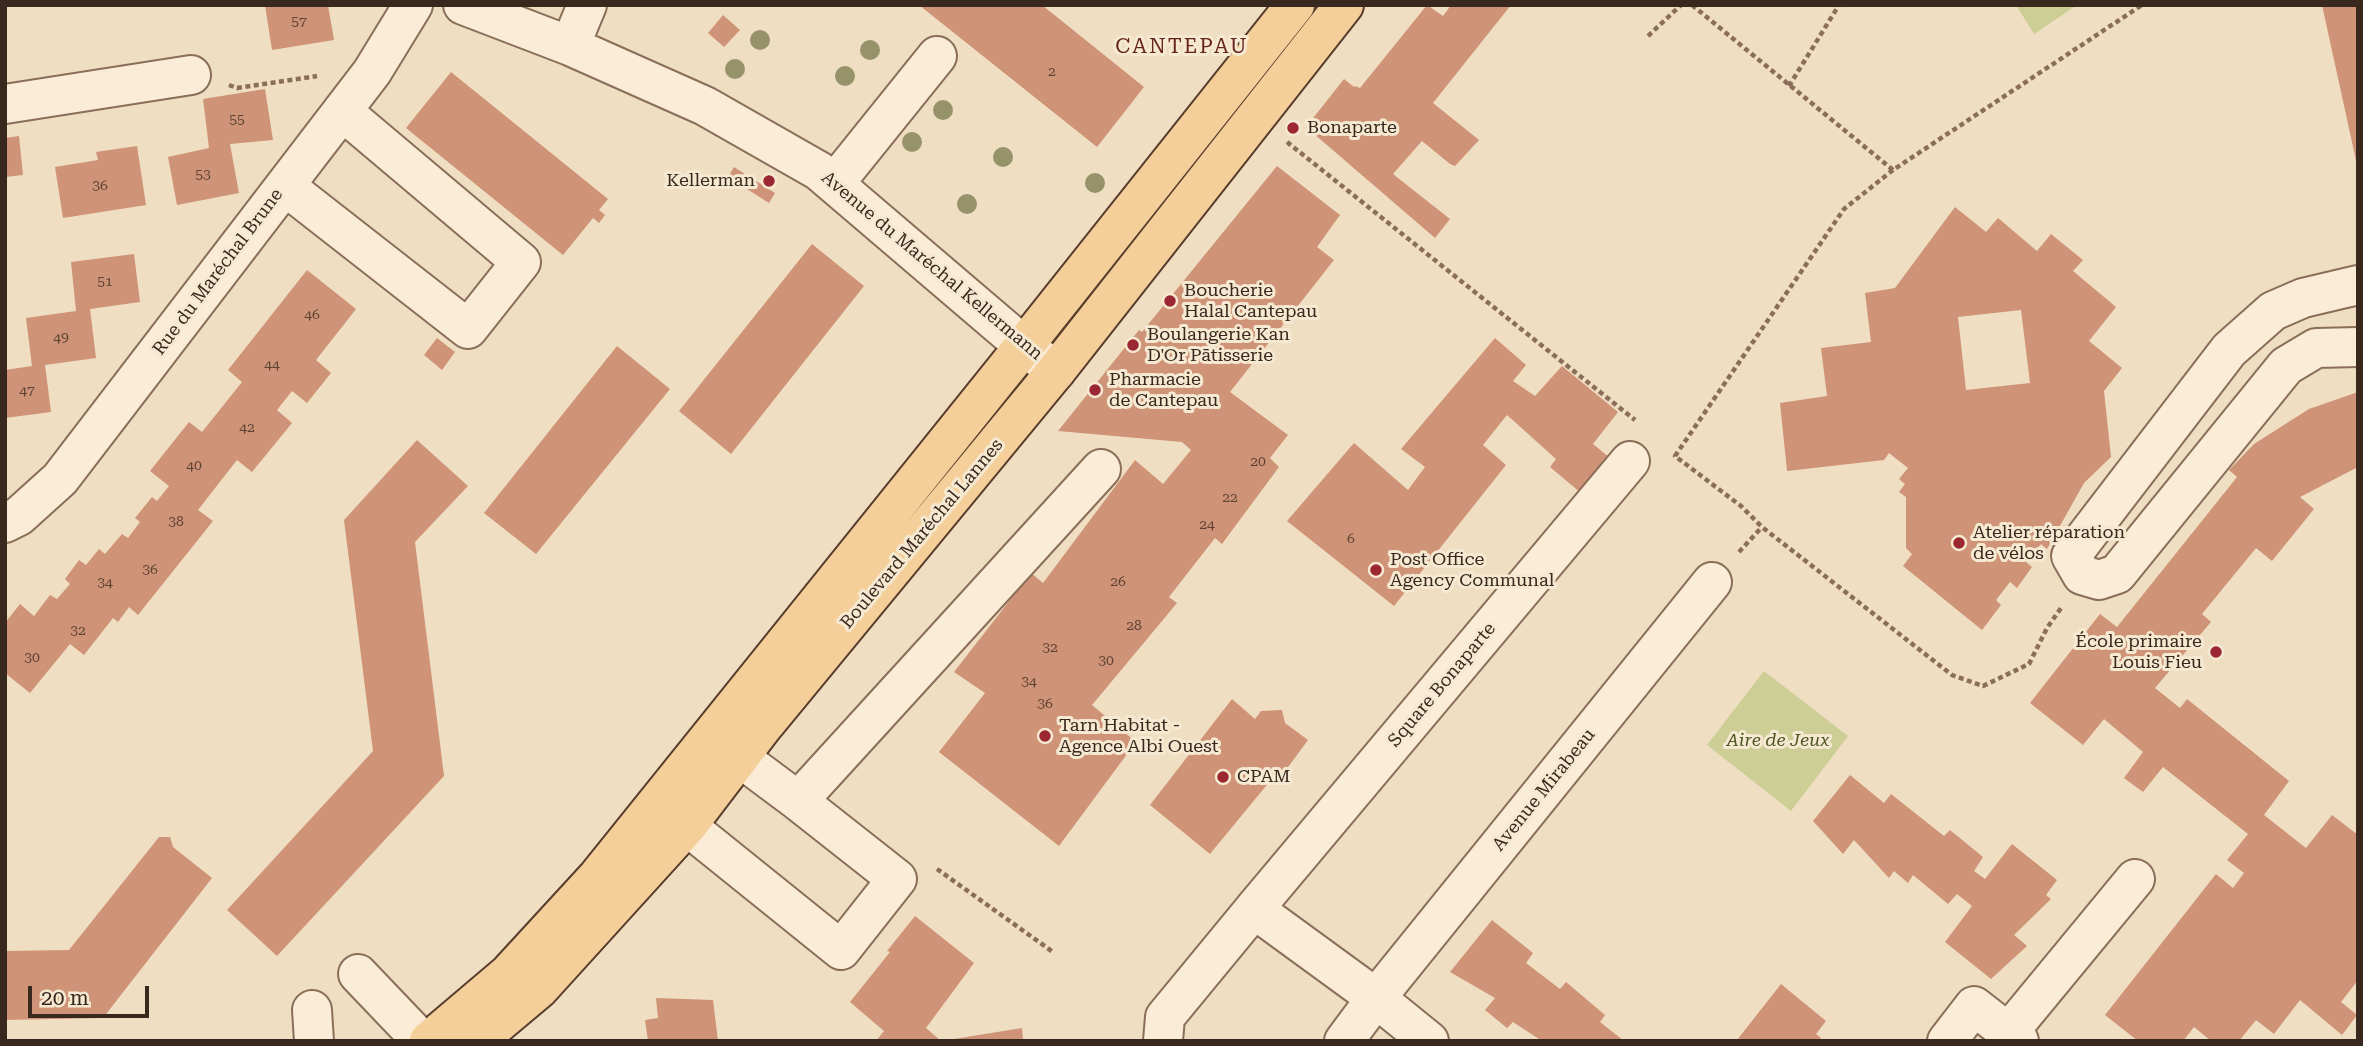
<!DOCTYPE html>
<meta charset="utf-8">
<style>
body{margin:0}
#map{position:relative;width:2363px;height:1046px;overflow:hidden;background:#efdec2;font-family:"Roboto Serif",serif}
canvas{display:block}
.frame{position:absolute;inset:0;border:7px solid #39281d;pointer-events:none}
.scale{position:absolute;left:28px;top:986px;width:121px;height:32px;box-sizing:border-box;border:4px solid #39281d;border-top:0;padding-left:9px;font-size:21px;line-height:24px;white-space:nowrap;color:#39281d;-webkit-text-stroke:5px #f6e9d2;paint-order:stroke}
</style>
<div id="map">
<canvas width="2363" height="1046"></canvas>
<div class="frame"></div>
<div class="scale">20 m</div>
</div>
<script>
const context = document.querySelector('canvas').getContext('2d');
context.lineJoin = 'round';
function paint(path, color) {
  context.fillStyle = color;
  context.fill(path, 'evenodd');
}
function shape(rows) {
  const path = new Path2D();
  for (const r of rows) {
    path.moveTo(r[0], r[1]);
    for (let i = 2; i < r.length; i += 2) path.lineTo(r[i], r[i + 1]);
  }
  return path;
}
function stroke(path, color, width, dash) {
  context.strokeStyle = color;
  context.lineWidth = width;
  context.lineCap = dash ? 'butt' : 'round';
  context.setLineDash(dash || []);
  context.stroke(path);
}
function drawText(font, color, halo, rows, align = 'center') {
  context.font = font + ' "Roboto Serif",serif';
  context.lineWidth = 6;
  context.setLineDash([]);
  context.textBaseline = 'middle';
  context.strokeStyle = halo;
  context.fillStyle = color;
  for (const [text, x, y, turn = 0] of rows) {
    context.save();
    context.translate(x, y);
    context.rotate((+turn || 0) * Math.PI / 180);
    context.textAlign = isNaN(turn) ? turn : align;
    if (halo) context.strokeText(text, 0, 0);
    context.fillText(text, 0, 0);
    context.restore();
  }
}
const green = shape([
 [2016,5,2077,5,2034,34],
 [1764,671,1848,736,1791,811,1707,745]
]);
const building = shape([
 [265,5,328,5,334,40,272,50],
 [919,5,1042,5,1144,87,1097,147],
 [1427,5,1443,16,1451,5,1511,5,1433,103,1479,140,1455,166,1450,164,1422,141,1393,174,1450,219,1435,238,1306,127,1344,79,1354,87,1355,86,1360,88],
 [2322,5,2358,5,2358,164,2357,165],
 [723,15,740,30,724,47,708,33],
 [451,72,608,199,599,210,605,215,599,223,593,218,563,255,406,128],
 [265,89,273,140,230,144,239,193,177,205,168,157,209,148,203,99],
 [19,136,23,175,5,177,5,138],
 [137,146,146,205,63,218,55,167,98,160,96,152],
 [1277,166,1340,215,1317,247,1334,260,1230,392,1288,435,1270,458,1279,467,1222,544,1215,538,1169,597,1177,603,1092,705,1136,742,1059,846,939,752,985,693,954,672,1031,573,1043,583,1135,460,1163,484,1191,450,1182,442,1058,431,1139,330,1142,332],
 [734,167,775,193,769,203,728,177],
 [1955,207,1986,232,1998,218,2037,251,2051,234,2083,260,2073,271,2116,307,2089,341,2122,368,2104,391,2111,457,2084,483,2047,549,2041,544,2026,562,2032,567,2017,588,2010,582,1996,600,2001,605,1982,630,1903,566,1912,554,1906,548,1906,497,1899,492,1905,484,1899,479,1908,468,1889,453,1884,460,1787,471,1780,403,1827,396,1821,348,1871,342,1865,293,1895,288],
 [2021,310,2030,383,1966,390,1958,317],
 [812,244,864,286,731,454,679,411],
 [134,254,140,302,90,309,96,358,45,365,51,412,5,418,5,370,32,366,26,318,76,311,71,262],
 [307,270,356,309,316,360,331,373,307,403,292,391,277,410,292,423,252,472,237,460,198,510,213,521,138,615,129,607,118,622,113,618,84,655,70,644,30,693,5,673,5,623,20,604,34,616,50,595,57,599,70,584,65,579,79,560,86,565,99,549,105,554,122,534,128,538,140,522,135,518,152,497,157,501,169,486,150,471,189,422,202,432,242,382,228,370],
 [437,338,455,352,442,370,424,355],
 [1495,338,1526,365,1513,381,1535,396,1562,366,1618,412,1593,444,1610,458,1581,493,1550,467,1556,459,1507,415,1483,445,1506,465,1394,606,1287,521,1354,443,1408,490,1425,467,1401,449],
 [617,346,670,389,536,554,484,513],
 [2358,392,2358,467,2300,497,2314,509,2272,561,2256,548,2202,614,2211,622,2155,688,2180,708,2187,699,2289,781,2264,815,2306,848,2332,815,2358,835,2358,980,2341,1002,2357,1015,2342,1035,2300,1000,2274,1034,2256,1020,2239,1041,2211,1041,2194,1027,2183,1041,2138,1041,2105,1015,2216,874,2233,888,2244,873,2227,860,2248,834,2163,767,2143,792,2124,778,2143,752,2104,719,2083,745,2030,703,2100,614,2117,627,2237,477,2229,470,2254,444,2309,409],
 [417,440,468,486,415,542,444,776,277,956,227,910,373,751,344,520],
 [1232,699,1255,719,1261,711,1282,710,1285,723,1308,740,1280,778,1275,775,1210,854,1150,805],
 [1850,775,1884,803,1891,794,1944,836,1950,830,1983,857,1974,871,1985,879,2012,844,2057,880,2046,895,2051,899,2014,935,2027,946,1991,979,1945,942,1972,906,1957,894,1948,904,1913,875,1908,883,1894,871,1889,878,1854,840,1843,854,1813,821],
 [159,837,170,837,173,847,212,878,103,1018,5,1020,5,951,69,950],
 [915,916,974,963,926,1028,941,1041,876,1041,884,1031,850,1002,890,952,887,951],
 [1492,920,1533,953,1526,963,1560,989,1566,982,1605,1015,1600,1022,1624,1041,1542,1041,1513,1022,1507,1028,1485,1010,1495,998,1450,972],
 [1781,984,1826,1021,1816,1034,1821,1038,1819,1041,1737,1040],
 [656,998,713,1000,718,1041,648,1041,645,1020,658,1018],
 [1022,1028,1023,1041,954,1041,954,1039]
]);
const path = shape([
 [1692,5,1893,170,2142,5],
 [1648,36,1681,5],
 [229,85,237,88,317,76],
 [1789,86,1839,5],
 [1287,142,1635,420],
 [1893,170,1844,209,1675,456,1741,506,1762,527,1952,675,1983,686,2029,664,2047,628,2061,608],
 [1739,552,1762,527],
 [937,869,1053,952]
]);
const minor = shape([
 [463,5,570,46,705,106,819,171,1024,346,1056,371],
 [570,46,587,5],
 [5,104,191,75],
 [834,184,937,56],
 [285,186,468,329,521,262,342,111],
 [2358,285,2303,298,2273,311,2229,350,2071,556,2082,575,2099,580,2117,574,2286,366,2316,348,2358,347],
 [5,523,19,516,60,479,372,72,413,5],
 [739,757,798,801,1101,469],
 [687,826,841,950,897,879,798,801],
 [1254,909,1630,461],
 [358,974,422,1041],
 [312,1010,314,1041],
 [2008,1033,2135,879],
 [1163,1041,1165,1017,1254,909,1376,998,1344,1041],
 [1429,1041,1376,998,1712,582],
 [1947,1041,1974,1006,2019,1041]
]);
const major = shape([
 [429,1041,508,974,598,876,1024,346,1295,5],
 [477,1041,539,989,687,826,761,729,1056,371,1344,5]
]);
const trees = [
 [760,40],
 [870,50],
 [735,69],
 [845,76],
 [943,110],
 [912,142],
 [1003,157],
 [1095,183],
 [967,204]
];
const markers = [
 [1293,128,7,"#9b2733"],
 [769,181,7,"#9b2733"],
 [1170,301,7,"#9b2733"],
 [1133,345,7,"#9b2733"],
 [1095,390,7,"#9b2733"],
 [1959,543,7,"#9b2733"],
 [1376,570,7,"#9b2733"],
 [2216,652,7,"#9b2733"],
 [1045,736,7,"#9b2733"],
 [1223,777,7,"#9b2733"]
];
const numberNames = [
 ["57",299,22],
 ["2",1052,72],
 ["55",237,120],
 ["53",203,175],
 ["36",100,186],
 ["51",105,282],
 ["46",312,315],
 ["49",61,338],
 ["44",272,365],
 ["47",27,391],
 ["42",247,428],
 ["20",1258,462],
 ["40",194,466],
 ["22",1230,498],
 ["38",176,522],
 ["24",1207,525],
 ["6",1351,539],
 ["36",150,570],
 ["26",1118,582],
 ["34",105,583],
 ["28",1134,626],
 ["32",78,631],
 ["32",1050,648],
 ["30",32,658],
 ["30",1106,661],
 ["34",1029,682],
 ["36",1045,704]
];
const poiNames = [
 ["Bonaparte",1307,128],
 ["Kellerman",755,181,"right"],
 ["Boucherie",1184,291],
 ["Halal Cantepau",1184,312],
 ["Boulangerie Kan",1147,335],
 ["D'Or Pātisserie",1147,356],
 ["Pharmacie",1109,380],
 ["de Cantepau",1109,401],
 ["Atelier réparation",1973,533],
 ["de vélos",1973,554],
 ["Post Office",1390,560],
 ["Agency Communal",1390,581],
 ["École primaire",2202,642,"right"],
 ["Louis Fieu",2202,663,"right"],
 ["Tarn Habitat -",1059,726],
 ["Agence Albi Ouest",1059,747],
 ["CPAM",1237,777]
];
const streetNames = [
 ["Avenue du Maréchal Kellermann",932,266,40],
 ["Rue du Maréchal Brune",218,272,-53],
 ["Boulevard Maréchal Lannes",922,534,-50],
 ["Square Bonaparte",1442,685,-50],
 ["Avenue Mirabeau",1544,790,-51]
];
const parkNames = [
 ["Aire de Jeux",1778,741]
];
const quarterNames = [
 ["CANTEPAU",1182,47]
];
paint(green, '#cdce96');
paint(building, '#cf9377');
stroke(minor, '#8a6e59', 42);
stroke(major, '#583d2d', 42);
stroke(path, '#8a6e59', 4.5, [5, 3.5]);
stroke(minor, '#faecd6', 38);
stroke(major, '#f4cf99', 38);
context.fillStyle = '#96936b';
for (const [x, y] of trees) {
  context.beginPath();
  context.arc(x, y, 10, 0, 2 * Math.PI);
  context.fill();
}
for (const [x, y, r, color] of markers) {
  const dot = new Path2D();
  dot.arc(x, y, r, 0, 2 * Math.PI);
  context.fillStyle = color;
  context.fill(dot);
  stroke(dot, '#f6e9d2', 2.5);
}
drawText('14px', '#5e4334', null, numberNames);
drawText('18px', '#39281d', '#f6e9d2', poiNames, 'left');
drawText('18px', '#39281d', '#f6e9d2', streetNames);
drawText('italic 18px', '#4e5623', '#f6e9d2', parkNames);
context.letterSpacing = '2px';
drawText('21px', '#67241b', '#f6e9d2', quarterNames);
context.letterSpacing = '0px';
</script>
